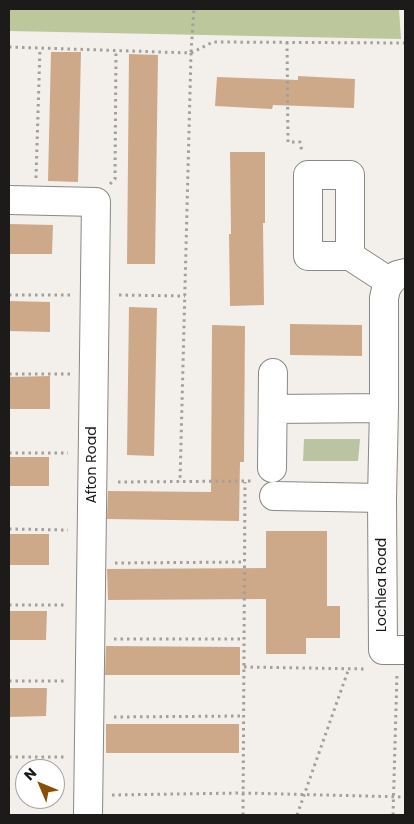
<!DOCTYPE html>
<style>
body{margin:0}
#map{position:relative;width:414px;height:824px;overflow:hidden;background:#f3efeb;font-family:Poppins,sans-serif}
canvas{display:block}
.frame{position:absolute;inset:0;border:10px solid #1d1b1a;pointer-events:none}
.north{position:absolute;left:15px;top:759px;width:50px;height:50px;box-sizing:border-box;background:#fff;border:1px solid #a5a4a3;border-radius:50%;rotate:315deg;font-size:14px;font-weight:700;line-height:20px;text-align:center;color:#1d1b1a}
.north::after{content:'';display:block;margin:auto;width:18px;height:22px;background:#895004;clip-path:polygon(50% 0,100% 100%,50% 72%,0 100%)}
</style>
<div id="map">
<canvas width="414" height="824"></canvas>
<div class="frame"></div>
<div class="north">N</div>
</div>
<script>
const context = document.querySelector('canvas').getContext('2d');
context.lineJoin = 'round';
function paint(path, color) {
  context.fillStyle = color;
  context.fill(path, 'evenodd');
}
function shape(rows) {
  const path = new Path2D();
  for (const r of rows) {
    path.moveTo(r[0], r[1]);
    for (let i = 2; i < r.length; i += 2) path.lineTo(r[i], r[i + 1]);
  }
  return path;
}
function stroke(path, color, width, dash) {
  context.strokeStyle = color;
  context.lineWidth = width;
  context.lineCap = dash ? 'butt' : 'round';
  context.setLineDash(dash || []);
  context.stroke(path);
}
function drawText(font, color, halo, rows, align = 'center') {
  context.font = font + ' Poppins,sans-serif';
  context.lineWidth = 4;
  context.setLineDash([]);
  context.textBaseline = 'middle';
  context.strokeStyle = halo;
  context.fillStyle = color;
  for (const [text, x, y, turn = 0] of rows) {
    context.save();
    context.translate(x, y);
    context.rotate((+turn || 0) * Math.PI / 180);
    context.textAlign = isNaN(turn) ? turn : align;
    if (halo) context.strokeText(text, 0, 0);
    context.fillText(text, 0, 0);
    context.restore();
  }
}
const green = shape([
 [304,439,360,439,358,461,303,461]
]);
const forest = shape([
 [9,9,399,9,401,39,9,31]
]);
const building = shape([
 [51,52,81,52,78,182,48,181],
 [129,54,158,55,155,264,127,264],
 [298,76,355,79,354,108,273,105,272,109,215,106,217,77,298,80],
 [230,152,265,152,265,223,263,223,264,305,230,306,229,234,231,234],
 [9,224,53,225,52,254,9,254],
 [9,301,50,302,50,332,9,331],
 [129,307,157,308,154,456,127,455],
 [290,324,362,325,362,356,290,355],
 [212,325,245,326,244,462,240,462,239,521,107,519,108,491,211,492],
 [50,376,50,409,9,409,9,377],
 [9,457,49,457,49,486,9,486],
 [266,531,327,531,327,606,340,606,340,638,306,638,306,654,266,654,266,599,108,600,107,569,266,568],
 [9,534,49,534,49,565,9,565],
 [9,611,47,611,46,640,9,640],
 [106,646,240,647,240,675,105,675],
 [9,688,47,688,46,716,9,717],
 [106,724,239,724,239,753,106,753]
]);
const path = shape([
 [287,42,288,142,300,142,302,152],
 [9,47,191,53,180,482],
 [191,52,194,9],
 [191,53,213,42,405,43],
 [36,178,40,48],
 [110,184,115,179,116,50],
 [9,295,71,295],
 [119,295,185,296],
 [9,374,71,374],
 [9,453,68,453],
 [118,482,251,481],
 [9,529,68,530],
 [115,563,244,562],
 [9,605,66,605],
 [114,639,244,639],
 [244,667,365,669],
 [9,681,66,681],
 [114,717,243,716],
 [9,757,66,757],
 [112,795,243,793,405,797],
 [243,815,245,482],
 [297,815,349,668],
 [393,815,397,673]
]);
const minor = shape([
 [9,200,96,202,88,815],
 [350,256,350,175,308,175,308,256,350,256,390,282],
 [405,273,397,275,390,282,386,289,384,298,384,408,382,498,383,650,405,650],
 [273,409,384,408],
 [272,468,273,373],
 [274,496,382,498]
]);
const streetNames = [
 ["Afton Road",92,465,-90],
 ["Lochlea Road",382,585,-90]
];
paint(green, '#bac4a3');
paint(forest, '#bcc79b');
paint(building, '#cea989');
stroke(minor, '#8b8784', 30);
stroke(path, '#a39f9c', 3, [2.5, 4]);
stroke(minor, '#fff', 28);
drawText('14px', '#1d1b1a', '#fff', streetNames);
</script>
